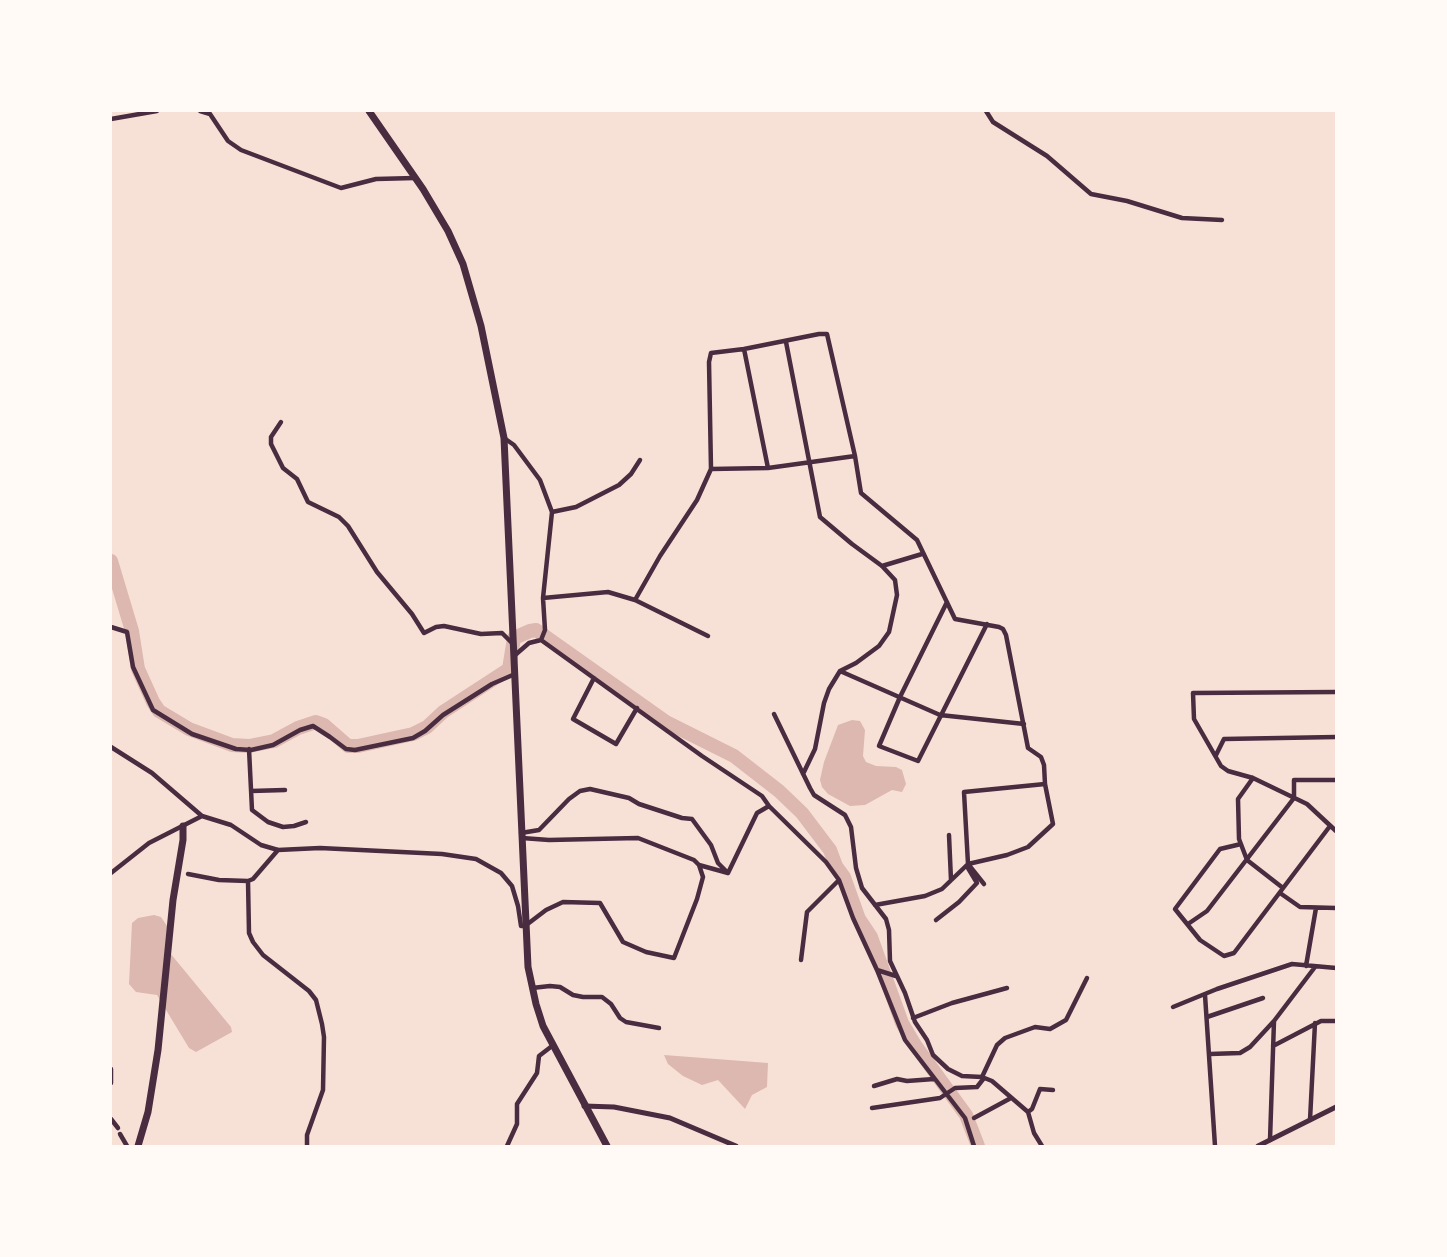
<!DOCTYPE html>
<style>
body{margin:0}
#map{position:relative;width:1447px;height:1257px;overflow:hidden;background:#f7e1d7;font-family:"Fira Sans Condensed",sans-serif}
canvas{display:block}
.frame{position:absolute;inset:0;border:112px solid #fffaf5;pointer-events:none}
</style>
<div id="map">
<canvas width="1447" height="1257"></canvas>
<div class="frame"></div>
</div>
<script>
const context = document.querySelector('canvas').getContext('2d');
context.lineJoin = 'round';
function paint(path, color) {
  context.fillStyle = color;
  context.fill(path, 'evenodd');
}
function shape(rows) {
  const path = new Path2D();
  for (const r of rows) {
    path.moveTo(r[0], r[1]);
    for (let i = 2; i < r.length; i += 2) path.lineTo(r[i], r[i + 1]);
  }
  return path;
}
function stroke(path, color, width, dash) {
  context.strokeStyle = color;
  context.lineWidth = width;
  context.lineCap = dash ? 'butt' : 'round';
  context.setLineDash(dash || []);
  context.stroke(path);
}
const water = shape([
 [852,720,860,721,865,730,863,756,866,762,876,766,896,767,902,770,906,784,902,792,892,790,865,805,850,806,828,794,822,787,820,780,824,762,838,725],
 [154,915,161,917,169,929,170,953,231,1027,232,1032,196,1052,189,1048,157,995,136,992,129,984,132,923,138,918],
 [664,1055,768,1063,767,1087,752,1095,745,1109,718,1080,702,1085,683,1076,668,1064]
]);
const river = shape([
 [111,561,132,631,138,669,153,702,159,711,189,729,232,745,249,746,274,741,298,728,316,722,324,725,348,746,358,746,413,734,427,727,443,712,509,669,514,638,530,631,536,630,666,722,734,756,779,791,802,813,830,850,836,866,844,877,859,919,871,937,902,1023,915,1045,966,1115,978,1146]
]);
const minor = shape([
 [200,111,210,114,228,141,241,150,341,188,376,179,415,178],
 [986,111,993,122,1047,156,1091,194,1127,201,1182,218,1222,220],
 [111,119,157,111],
 [786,342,820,517,852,544,882,566,895,580,897,595,889,632,879,646,856,663,840,671,829,689,824,703,815,749,803,774],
 [744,349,768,468],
 [281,422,271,437,271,444,283,468,297,479,308,502,339,517,348,526,377,572,412,614,424,633,436,627,444,626,481,634,502,633,512,643],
 [504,438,514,445,540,480,552,512,543,598,545,630,541,640],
 [711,469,768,468,855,456],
 [552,512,576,507,619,485,631,474,640,460],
 [882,566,922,554],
 [543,598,608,592,635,600,708,636],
 [635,600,660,556,697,500,711,469,709,362,711,353,744,349,819,334,827,334,855,456,861,493,917,540,955,619,999,627,1003,629,1006,635,1028,748,1041,757,1044,765,1045,784,1053,824,1028,847,1007,855,968,864,942,889,925,896,875,905],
 [947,602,900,697,879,746,918,761,987,624],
 [111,627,127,632,133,667,153,710,192,734,236,749,251,750,273,745,300,730,313,726,330,737,346,749,355,750,413,738,425,731,443,715,492,684,515,674],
 [541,640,702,756,762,796,769,806,826,862,839,880,853,918,877,970,896,976],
 [514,656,529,643,541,640],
 [840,671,940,715,1024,724],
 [594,678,573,719,616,744,637,708],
 [1336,692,1193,693,1194,719,1221,766,1228,771,1253,778,1307,804,1336,831],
 [774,714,810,788,814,795,845,815,851,827,856,868,862,888,886,919,889,930,890,961,905,993,915,1022,927,1040,933,1055,948,1069,962,1076,982,1077,992,1081,1028,1112,1034,1133,1042,1146],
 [111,747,152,773,202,816,231,825,261,845,278,850,320,848,442,854,476,859,501,873,512,886,518,906,521,926,525,926,546,910,563,902,600,903,623,942,646,952,674,958,697,899,703,877,699,865,694,860,638,838,549,840,522,838],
 [249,749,252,810,268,822,283,827,294,826,306,822],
 [1216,755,1224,739,1336,737],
 [1253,778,1238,799,1239,839,1247,860,1283,888],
 [251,791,285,790],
 [521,833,539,830,569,799,580,791,590,789,629,798,639,804,682,818,692,819,711,845,718,863,728,873],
 [949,835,951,880],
 [1241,844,1220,849,1175,909,1200,940,1224,956,1234,953,1330,826],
 [699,865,728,873,757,813,769,806],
 [111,873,149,843,202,816],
 [188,874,219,880,248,881,253,879,278,850],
 [248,881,249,933,253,942,263,955,309,991,316,1000,322,1024,324,1037,323,1090,307,1135,307,1146],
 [984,884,968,864,964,792,1045,784],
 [1280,893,1300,907,1336,908],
 [936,920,959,902,977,883,968,868],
 [1188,924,1207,911,1294,798,1294,780,1336,780],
 [801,960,807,912,839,880],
 [1306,966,1316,908],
 [877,970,905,1040,965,1118,974,1146],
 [532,988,550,986,560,987,573,995,583,997,602,997,611,1004,620,1018,626,1022,659,1028],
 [1205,995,1215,1146],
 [1173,1007,1217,989,1292,964,1336,968],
 [1207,1017,1263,998],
 [913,1018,952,1003,1007,988],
 [1273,1046,1321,1021,1336,1021],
 [1210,1054,1240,1053,1250,1047,1274,1021],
 [111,1069,111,1083],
 [982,1077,997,1045,1005,1038,1035,1027,1050,1029,1066,1020,1087,978],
 [874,1086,897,1079,907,1081,934,1079],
 [872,1108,940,1098,955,1088,977,1087,984,1078],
 [1028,1112,1032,1109,1040,1089,1053,1090],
 [974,1118,1011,1098],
 [111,1119,118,1128],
 [1310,1120,1315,1023],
 [120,1134,127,1146],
 [1270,1140,1274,1021,1315,967],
 [507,1146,517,1124,517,1104,537,1073,539,1056,552,1046]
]);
const tertiary = shape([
 [584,1106,614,1107,670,1118,736,1146],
 [1258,1146,1336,1107]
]);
const primary = shape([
 [369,111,423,189,448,231,463,264,481,326,504,438,528,967,536,1004,543,1026,607,1146],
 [138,1146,148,1112,158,1050,173,900,183,840,183,826]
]);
paint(water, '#dcb8b0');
stroke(river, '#dcb8b0', 14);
stroke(minor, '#4a2c40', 4.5);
stroke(tertiary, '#4a2c40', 5);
stroke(primary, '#4a2c40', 7);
</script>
